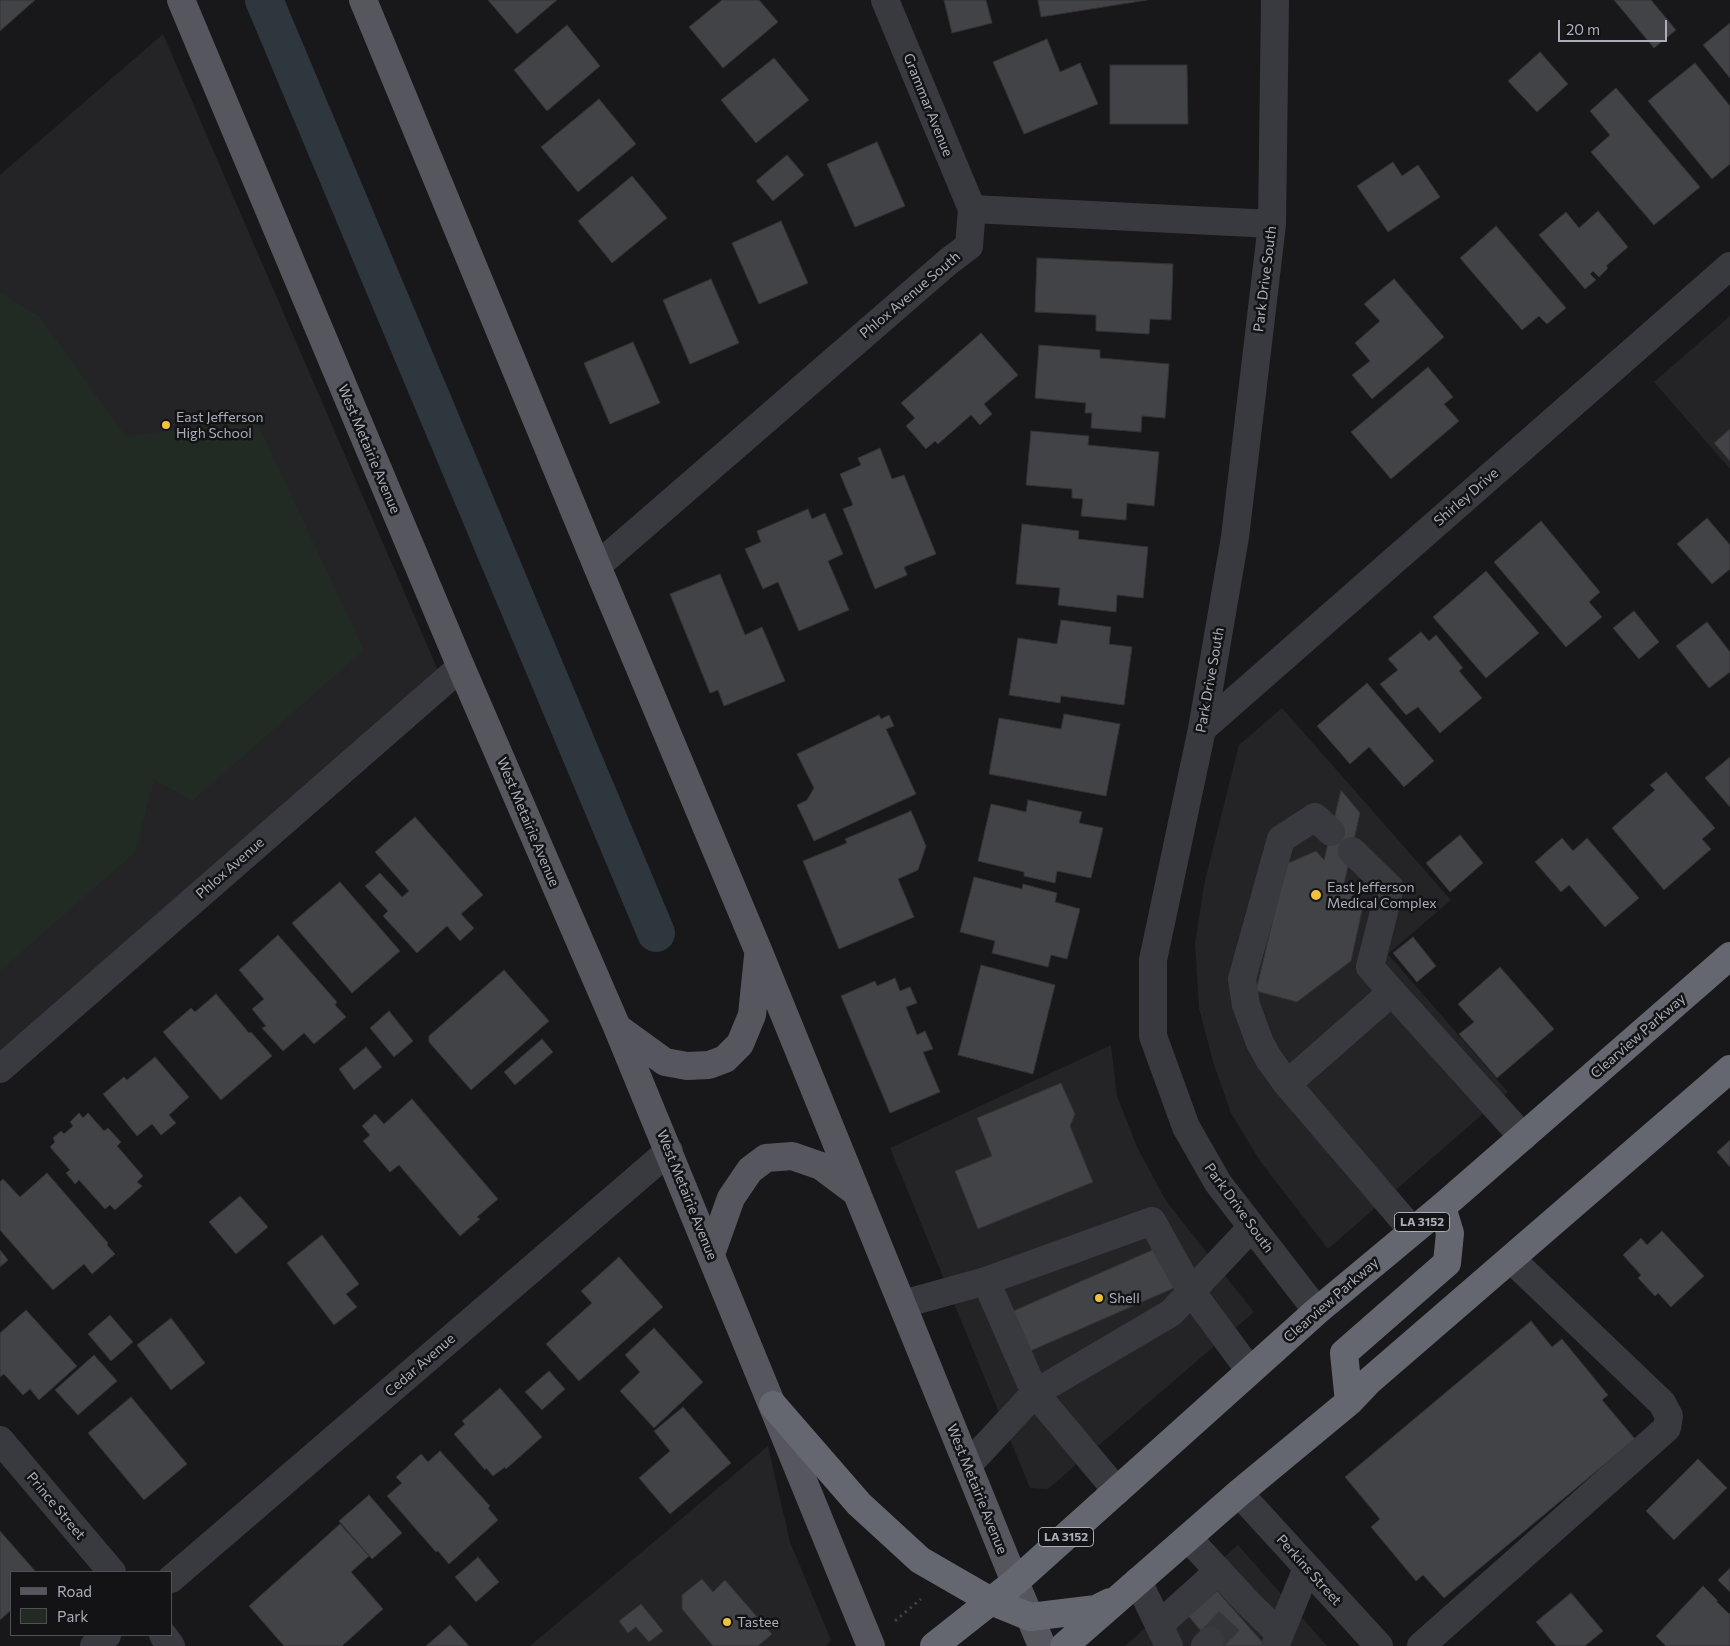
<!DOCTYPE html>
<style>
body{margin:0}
#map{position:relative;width:1730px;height:1646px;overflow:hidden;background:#18181a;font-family:Commissioner,sans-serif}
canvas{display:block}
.legend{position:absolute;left:10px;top:1571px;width:162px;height:65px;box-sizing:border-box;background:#131315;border:1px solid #505157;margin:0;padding:6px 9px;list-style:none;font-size:15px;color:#abaeba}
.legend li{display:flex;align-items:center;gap:10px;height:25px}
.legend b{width:25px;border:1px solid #505157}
.scale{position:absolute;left:1558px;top:20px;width:109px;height:22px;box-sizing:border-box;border:2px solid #abaeba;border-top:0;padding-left:6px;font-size:15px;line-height:18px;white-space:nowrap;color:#abaeba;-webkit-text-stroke:4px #131315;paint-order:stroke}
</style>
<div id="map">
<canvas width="1730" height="1646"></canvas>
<ul class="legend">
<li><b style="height:6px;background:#55565e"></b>Road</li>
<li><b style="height:14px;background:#222a24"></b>Park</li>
</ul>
<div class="scale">20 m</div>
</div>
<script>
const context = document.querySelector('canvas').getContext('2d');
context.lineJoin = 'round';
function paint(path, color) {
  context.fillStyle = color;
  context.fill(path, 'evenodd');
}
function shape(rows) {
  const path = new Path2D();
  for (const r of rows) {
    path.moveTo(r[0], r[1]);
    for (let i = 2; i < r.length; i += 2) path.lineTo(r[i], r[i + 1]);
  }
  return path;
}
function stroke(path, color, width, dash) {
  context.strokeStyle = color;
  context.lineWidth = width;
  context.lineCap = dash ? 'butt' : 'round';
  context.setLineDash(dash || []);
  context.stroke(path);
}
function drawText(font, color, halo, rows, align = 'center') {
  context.font = font + ' Commissioner,sans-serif';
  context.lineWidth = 5;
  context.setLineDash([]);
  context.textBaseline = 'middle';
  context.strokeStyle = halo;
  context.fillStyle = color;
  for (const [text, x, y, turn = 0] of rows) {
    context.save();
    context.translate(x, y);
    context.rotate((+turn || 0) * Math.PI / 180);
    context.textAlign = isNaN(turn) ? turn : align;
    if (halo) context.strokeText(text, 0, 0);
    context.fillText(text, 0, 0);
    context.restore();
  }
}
const built = shape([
 [163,34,440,675,0,1055,0,175],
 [1730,316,1730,469,1654,382],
 [1282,708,1451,900,1388,954,1508,1092,1328,1249,1260,1161,1231,1113,1213,1062,1199,1008,1195,944,1204,885,1239,745],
 [1111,1045,1117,1096,1137,1147,1166,1201,1254,1312,1048,1489,1030,1488,890,1148],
 [768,1446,790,1542,831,1640,826,1646,530,1646],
 [1238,1545,1327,1646,1125,1646]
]);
const green = shape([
 [0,292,40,317,126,437,255,418,364,650,192,801,154,779,135,852,0,971]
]);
const canal = shape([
 [264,0,656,933]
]);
const building = shape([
 [0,0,35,0,0,31,0,0],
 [488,0,557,0,517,34,488,0],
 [722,0,759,0,778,22,723,68,689,27,722,0],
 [944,0,986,0,992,23,952,33,944,0],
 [1038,0,1147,0,1041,17,1038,0],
 [1614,0,1651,0,1676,30,1654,48,1614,0],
 [1730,23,1730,78,1703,45,1730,23],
 [567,25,600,66,547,111,514,70,567,25],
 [1047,39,1060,72,1080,63,1098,104,1024,134,993,62,1047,39],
 [1540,52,1568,84,1537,112,1508,81,1540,52],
 [774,58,809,100,756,143,721,100,774,58],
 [1695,63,1730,106,1730,164,1712,179,1648,101,1695,63],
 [1110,65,1187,65,1188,124,1110,124,1110,65],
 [1616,88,1700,187,1654,225,1591,152,1610,135,1590,111,1616,88],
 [599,99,636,144,578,192,541,147,599,99],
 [877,142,905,206,855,227,827,164,877,142],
 [787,155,804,175,773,201,756,181,787,155],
 [1393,162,1402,176,1418,165,1440,197,1388,232,1357,186,1393,162],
 [632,176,667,218,612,263,578,221,632,176],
 [1598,211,1628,247,1606,266,1608,268,1599,277,1593,271,1590,274,1596,280,1585,289,1539,235,1566,212,1579,228,1598,211],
 [781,221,808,283,759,304,732,243,781,221],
 [1496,226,1566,308,1547,324,1539,316,1522,330,1460,258,1496,226],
 [1037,258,1173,264,1171,320,1150,319,1149,334,1096,331,1096,315,1035,312,1037,258],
 [711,279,739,343,690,364,663,300,711,279],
 [1394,279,1444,337,1372,399,1352,375,1370,361,1355,343,1380,321,1364,304,1394,279],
 [981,333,1018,375,984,404,992,414,980,425,971,415,938,444,935,441,926,449,906,426,915,418,901,403,981,333],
 [633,342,660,403,610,424,584,363,633,342],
 [1039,345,1100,350,1100,358,1169,364,1165,418,1142,416,1141,432,1091,428,1092,413,1085,413,1086,403,1035,398,1039,345],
 [1428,367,1453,397,1444,404,1459,421,1391,479,1351,432,1428,367],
 [1730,429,1730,461,1714,443,1730,429],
 [1031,431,1089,436,1088,445,1159,452,1154,506,1127,503,1126,520,1081,516,1083,499,1072,498,1072,489,1026,485,1031,431],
 [880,448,892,479,904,475,936,554,904,567,907,575,875,589,843,509,853,505,840,474,861,465,858,458,880,448],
 [808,509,812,519,825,513,843,554,828,561,849,610,799,631,778,582,763,589,745,549,761,542,757,531,808,509],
 [1707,518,1730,545,1730,569,1712,584,1677,544,1707,518],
 [1541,521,1600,592,1589,602,1602,617,1566,647,1494,562,1541,521],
 [1022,524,1079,531,1078,539,1148,547,1143,598,1117,595,1116,612,1058,605,1060,588,1016,584,1022,524],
 [1486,571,1539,633,1486,678,1433,617,1486,571],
 [720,574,745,635,762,627,785,681,724,706,718,690,710,693,670,594,720,574],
 [1634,611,1659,642,1639,659,1613,628,1634,611],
 [1061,620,1111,627,1109,644,1132,647,1124,705,1061,696,1060,703,1009,695,1018,638,1057,644,1061,620],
 [1707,622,1730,652,1730,672,1709,688,1676,646,1707,622],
 [1421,632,1429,641,1436,635,1463,668,1459,671,1482,698,1440,733,1418,707,1406,715,1380,684,1398,670,1388,659,1421,632],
 [1367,683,1434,761,1404,787,1369,747,1350,764,1317,726,1367,683],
 [1064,714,1120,724,1106,796,989,774,999,718,1061,729,1064,714],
 [879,715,881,719,889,715,894,726,886,729,916,794,814,841,797,805,807,800,814,788,797,754,879,715],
 [1730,757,1730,807,1705,778,1730,757],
 [1666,772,1715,828,1702,839,1711,849,1664,890,1612,828,1655,790,1650,785,1666,772],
 [1341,790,1360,813,1344,884,1363,906,1351,961,1297,1002,1256,991,1286,864,1316,851,1324,860,1341,790],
 [1028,800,1082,812,1079,823,1103,828,1091,878,1057,871,1055,883,1024,876,1024,872,978,861,991,804,1026,812,1028,800],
 [911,811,926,846,918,870,898,879,914,917,839,949,803,861,847,843,845,839,911,811],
 [415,817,483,895,461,914,474,928,460,941,447,926,417,953,383,916,388,911,365,886,380,873,402,897,409,891,375,852,415,817],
 [1460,835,1483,863,1450,892,1426,863,1460,835],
 [1562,838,1573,851,1587,838,1639,898,1605,927,1569,885,1561,892,1535,862,1562,838],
 [974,877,1022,889,1023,884,1057,893,1055,902,1080,909,1067,959,1051,955,1048,967,992,953,995,941,960,932,974,877],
 [340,882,400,951,352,993,292,923,340,882],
 [278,935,337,1002,335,1005,346,1017,314,1044,304,1033,283,1051,262,1028,266,1026,252,1009,264,999,239,970,278,935],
 [1413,937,1436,966,1417,982,1393,953,1413,937],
 [981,965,1055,985,1033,1074,958,1055,981,965],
 [1500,967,1554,1029,1497,1078,1459,1034,1474,1022,1458,1004,1500,967],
 [504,970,549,1021,471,1090,429,1042,429,1036,504,970],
 [895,978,900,991,910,987,917,1003,906,1007,917,1035,925,1031,933,1049,923,1052,940,1092,890,1113,841,996,875,981,877,986,895,978],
 [216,994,249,1033,251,1032,272,1056,221,1100,163,1032,191,1008,195,1012,216,994],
 [389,1011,413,1041,394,1057,370,1028,389,1011],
 [542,1039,553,1052,515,1085,504,1072,542,1039],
 [366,1047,382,1067,354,1090,339,1069,366,1047],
 [155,1057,189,1097,169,1115,176,1123,161,1135,152,1124,137,1136,103,1094,124,1077,127,1080,155,1057],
 [1061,1083,1075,1114,1070,1126,1093,1182,978,1229,955,1171,992,1156,977,1118,1061,1083],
 [412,1099,498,1199,477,1217,480,1219,460,1236,399,1165,390,1172,363,1141,370,1135,362,1126,375,1114,384,1124,412,1099],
 [79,1113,83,1118,88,1113,104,1131,108,1128,121,1142,117,1146,143,1176,137,1182,142,1186,115,1210,110,1205,105,1209,79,1180,75,1184,66,1173,70,1170,50,1147,55,1142,53,1138,61,1131,64,1134,73,1126,70,1122,79,1113],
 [1730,1140,1730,1167,1717,1152,1730,1140],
 [47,1173,108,1243,107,1245,115,1254,92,1274,84,1264,53,1290,0,1230,0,1182,3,1179,20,1197,47,1173],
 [240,1196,268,1227,236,1254,209,1222,240,1196],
 [1662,1231,1704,1276,1671,1307,1658,1293,1655,1296,1638,1278,1641,1275,1623,1255,1641,1238,1647,1245,1662,1231],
 [322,1235,359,1284,346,1294,357,1307,334,1325,287,1263,322,1235],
 [1157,1248,1174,1288,1028,1352,1011,1312,1157,1248],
 [0,1250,8,1260,0,1267,0,1250],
 [619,1257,663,1307,579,1381,546,1344,592,1303,581,1291,619,1257],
 [26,1310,77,1366,39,1400,30,1389,23,1395,4,1374,0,1377,0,1333,26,1310],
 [110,1315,133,1342,111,1361,88,1334,110,1315],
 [171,1318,205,1363,171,1390,137,1345,171,1318],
 [1531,1321,1552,1347,1562,1339,1608,1395,1602,1400,1635,1439,1444,1598,1423,1575,1416,1581,1371,1527,1380,1519,1345,1477,1531,1321],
 [654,1328,703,1382,654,1428,620,1391,640,1372,625,1355,654,1328],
 [94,1355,117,1381,78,1415,55,1390,94,1355],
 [549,1371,565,1389,542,1410,525,1392,549,1371],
 [500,1388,542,1437,506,1469,505,1467,493,1476,486,1468,485,1470,454,1434,465,1424,462,1421,500,1388],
 [131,1397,187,1464,144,1500,88,1433,131,1397],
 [683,1407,731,1463,670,1514,639,1478,670,1451,654,1431,683,1407],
 [440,1451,490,1506,488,1508,498,1520,449,1564,438,1551,436,1552,387,1496,402,1483,396,1477,421,1454,428,1462,440,1451],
 [1698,1459,1727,1488,1674,1540,1646,1511,1698,1459],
 [369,1495,402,1533,372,1559,339,1521,369,1495],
 [340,1524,369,1556,351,1572,383,1609,342,1646,284,1646,249,1606,340,1524],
 [0,1531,36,1572,11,1572,11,1610,0,1620,0,1531],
 [478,1557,499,1582,476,1602,455,1577,478,1557],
 [1730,1568,1730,1592,1718,1580,1730,1568],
 [702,1579,713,1592,725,1580,772,1634,758,1646,713,1646,682,1609,682,1595,702,1579],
 [1211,1584,1264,1644,1262,1646,1214,1646,1183,1610,1211,1584],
 [1703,1586,1718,1601,1716,1601,1729,1614,1730,1613,1730,1646,1666,1646,1656,1636,1703,1586],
 [1571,1593,1603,1631,1585,1646,1556,1646,1536,1622,1571,1593],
 [641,1604,663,1631,649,1642,636,1627,628,1633,619,1621,641,1604],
 [450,1625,469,1646,426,1646,450,1625]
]);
const minorTunnel = shape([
 [1210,1641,1237,1613]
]);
const path = shape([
 [895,1621,921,1599]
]);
const minor = shape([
 [1275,0,1272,224,1235,537,1202,729,1153,960,1153,1036,1186,1127,1218,1183,1317,1311],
 [972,209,1272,224],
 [597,566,949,261,969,246,972,209,885,0],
 [1202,729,1730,266],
 [1352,851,1390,888,1370,967,1392,992],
 [0,1069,461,667],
 [1287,1084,1269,1059,1260,1043,1246,1005,1242,979,1281,839,1315,817,1331,832],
 [1412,1230,1287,1084,1392,992,1523,1137],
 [986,1281,1152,1221,1191,1291,1250,1371],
 [903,1304,986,1281,1035,1393,1117,1491],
 [0,1440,112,1572],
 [968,1465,1035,1393,1171,1313,1252,1227],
 [1239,1493,1379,1646],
 [1188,1538,1248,1603,1280,1634,1275,1646],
 [171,1579,669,1151],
 [1138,1581,1169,1646],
 [1159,1625,1219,1571],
 [1280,1634,1307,1568],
 [163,1635,171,1646],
 [94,1646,107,1635],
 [1205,1646,1210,1641],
 [1421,1646,1667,1428,1669,1416,1662,1403,1511,1259]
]);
const major = shape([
 [181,0,461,667,617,1027,871,1646],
 [363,0,597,566,758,950,1015,1582,1042,1646],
 [618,1028,665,1062,687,1066,709,1065,725,1059,740,1044,752,1015,758,956],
 [711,1254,731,1198,750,1170,766,1158,792,1156,821,1166,857,1193]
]);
const highway = shape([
 [1349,1402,1344,1353,1447,1263,1450,1233,1442,1207],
 [773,1405,859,1504,920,1560,991,1601,1030,1617,1096,1609,1110,1602],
 [934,1646,1015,1582,1317,1311,1442,1207,1730,956],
 [1064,1646,1239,1493,1349,1402,1368,1382,1730,1069]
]);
const markers = [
 [166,425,5,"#eec23c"],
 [1316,895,6,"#eec23c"],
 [1099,1298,5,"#eec23c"],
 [727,1622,5,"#eec23c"]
];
const shields = [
 [1422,1222,55],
 [1066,1537,55]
];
const shieldNames = [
 ["LA 3152",1422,1222],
 ["LA 3152",1066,1537]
];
const streetNames = [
 ["Grammar Avenue",928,105,68],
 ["Park Drive South",1265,279,-83],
 ["Phlox Avenue South",910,295,-40],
 ["West Metairie Avenue",369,449,67],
 ["Shirley Drive",1466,497,-41],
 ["Park Drive South",1210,680,-80],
 ["West Metairie Avenue",528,822,67],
 ["Phlox Avenue",230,868,-41],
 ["Clearview Parkway",1638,1036,-41],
 ["West Metairie Avenue",687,1195,68],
 ["Park Drive South",1239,1208,54],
 ["Clearview Parkway",1331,1300,-41],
 ["Cedar Avenue",420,1365,-41],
 ["West Metairie Avenue",977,1489,68],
 ["Prince Street",56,1506,50],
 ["Perkins Street",1309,1570,48]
];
const poiNames = [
 ["East Jefferson",176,417],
 ["High School",176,433],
 ["East Jefferson",1327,887],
 ["Medical Complex",1327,903],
 ["Shell",1109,1298],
 ["Tastee",737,1622]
];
paint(built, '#242427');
paint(green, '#222a24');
stroke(canal, '#2e363e', 38);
paint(building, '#424347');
stroke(building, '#333236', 1);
stroke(minorTunnel, '#35363a', 28, [28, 14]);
stroke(path, '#3f4046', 3, [2.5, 4]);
stroke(minor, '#393a3f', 28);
stroke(major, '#55565e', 28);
stroke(highway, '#656770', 28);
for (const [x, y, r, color] of markers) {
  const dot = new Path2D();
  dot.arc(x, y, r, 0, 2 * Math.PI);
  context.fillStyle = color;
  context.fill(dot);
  stroke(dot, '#131315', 2);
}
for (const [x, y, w] of shields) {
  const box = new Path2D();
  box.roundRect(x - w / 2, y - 9.5, w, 19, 4);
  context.fillStyle = '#131315';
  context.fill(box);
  stroke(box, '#abaeba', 1);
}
drawText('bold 12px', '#abaeba', null, shieldNames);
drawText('14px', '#abaeba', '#131315', streetNames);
drawText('14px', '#abaeba', '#131315', poiNames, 'left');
</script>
